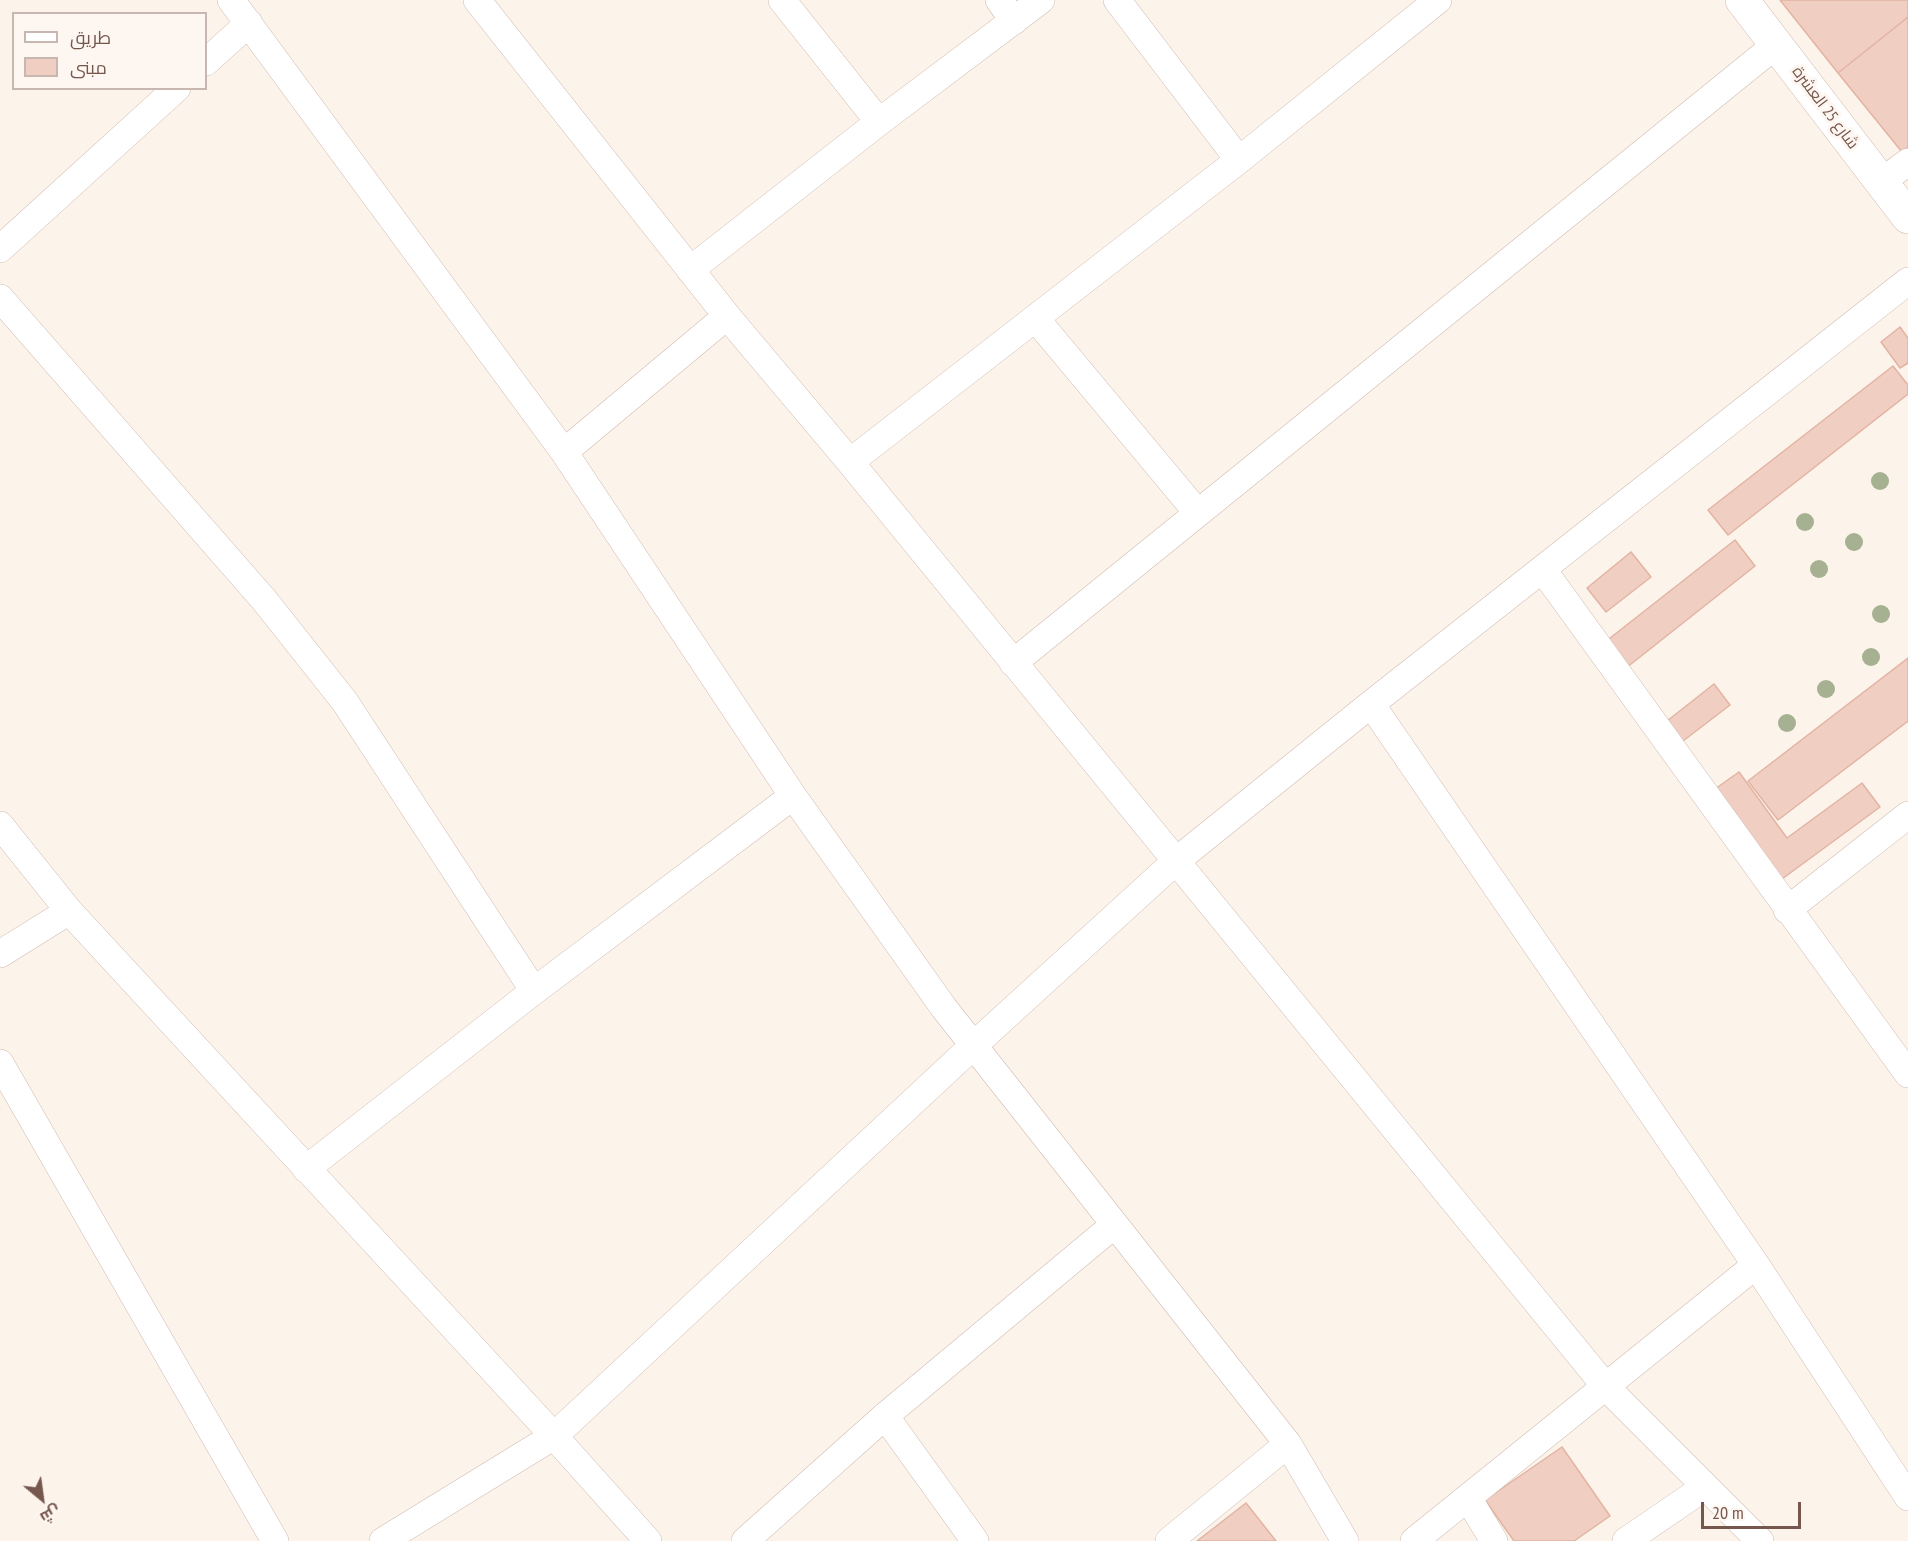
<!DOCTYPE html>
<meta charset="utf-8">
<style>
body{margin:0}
#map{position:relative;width:1908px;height:1541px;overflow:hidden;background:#fcf3ea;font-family:"PT Sans Narrow",Cairo,sans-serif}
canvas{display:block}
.legend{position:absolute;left:12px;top:12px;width:195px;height:78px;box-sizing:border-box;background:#fef7f1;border:2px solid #c8b7b0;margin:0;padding:8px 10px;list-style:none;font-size:18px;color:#76574e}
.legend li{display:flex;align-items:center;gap:12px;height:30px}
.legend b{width:30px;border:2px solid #c8b7b0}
.north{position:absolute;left:12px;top:1469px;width:60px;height:60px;-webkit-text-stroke:4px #fef7f1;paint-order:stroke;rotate:151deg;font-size:16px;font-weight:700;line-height:24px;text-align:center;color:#76574e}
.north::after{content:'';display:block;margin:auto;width:21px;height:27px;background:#76574e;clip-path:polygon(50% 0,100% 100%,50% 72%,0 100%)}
.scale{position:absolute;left:1701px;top:1502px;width:100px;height:27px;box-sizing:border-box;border:3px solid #76574e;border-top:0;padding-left:8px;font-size:18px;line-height:21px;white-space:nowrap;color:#76574e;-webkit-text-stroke:4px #fef7f1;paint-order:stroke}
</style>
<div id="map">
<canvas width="1908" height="1541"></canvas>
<ul class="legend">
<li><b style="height:8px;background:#fff"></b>طريق</li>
<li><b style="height:16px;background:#f0cfc2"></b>مبنى</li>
</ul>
<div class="north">ش</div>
<div class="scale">20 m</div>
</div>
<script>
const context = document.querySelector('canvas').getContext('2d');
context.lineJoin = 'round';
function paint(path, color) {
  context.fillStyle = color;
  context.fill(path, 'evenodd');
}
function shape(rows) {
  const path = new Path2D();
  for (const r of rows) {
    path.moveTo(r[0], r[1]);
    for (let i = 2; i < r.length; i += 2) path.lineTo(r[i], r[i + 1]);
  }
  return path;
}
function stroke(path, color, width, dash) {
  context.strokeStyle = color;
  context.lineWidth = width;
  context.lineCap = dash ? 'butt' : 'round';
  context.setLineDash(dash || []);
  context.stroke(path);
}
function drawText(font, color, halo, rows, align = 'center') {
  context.font = font + ' "PT Sans Narrow",Cairo,sans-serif';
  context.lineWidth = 6;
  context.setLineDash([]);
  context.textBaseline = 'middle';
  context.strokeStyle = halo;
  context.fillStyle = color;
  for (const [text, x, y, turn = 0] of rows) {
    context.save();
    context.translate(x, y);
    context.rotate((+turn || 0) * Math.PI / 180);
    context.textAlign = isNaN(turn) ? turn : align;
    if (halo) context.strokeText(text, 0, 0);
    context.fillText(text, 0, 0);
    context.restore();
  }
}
const building = shape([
 [1780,0,1908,0,1908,17,1838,73,1780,0],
 [1908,17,1908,147,1902,152,1838,73,1908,17],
 [1900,327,1908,338,1908,363,1900,368,1881,342,1900,327],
 [1893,366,1908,385,1908,394,1728,535,1708,510,1893,366],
 [1735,540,1755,566,1626,668,1605,642,1735,540],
 [1631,552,1651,577,1606,612,1587,588,1631,552],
 [1908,658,1908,721,1778,820,1748,781,1908,658],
 [1714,684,1730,705,1683,741,1667,721,1714,684],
 [1739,772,1787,838,1862,783,1880,807,1782,879,1715,789,1739,772],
 [1562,1447,1610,1516,1574,1541,1514,1541,1485,1500,1562,1447],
 [1246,1503,1276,1541,1197,1541,1246,1503]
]);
const street = shape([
 [231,0,564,452,793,796,944,1008,1288,1444,1345,1541],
 [477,0,727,316,850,462,1606,1387,1760,1541],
 [782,0,879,122],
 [999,0,1014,21],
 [1117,0,1239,160],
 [206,62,249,23],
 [1881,182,1908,162],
 [0,249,177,88],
 [690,270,879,122,1041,0],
 [0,298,265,601,345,702,534,991],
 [1036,319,1197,512],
 [564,452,727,316],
 [850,462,1239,160,1438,0],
 [1543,570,1908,1074],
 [1013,663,1777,44],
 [1371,704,1756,1265,1908,1497],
 [0,825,69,911,554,1436,648,1541],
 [1787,910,1908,815],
 [0,954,69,911],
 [0,1063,275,1541],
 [306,1169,534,991,793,796],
 [885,1416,975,1541],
 [1468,1498,1494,1541],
 [383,1541,554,1436,974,1045,1176,861,1371,704,1908,281],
 [745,1541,885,1416,1114,1225],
 [1169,1541,1288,1444],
 [1414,1541,1756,1265],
 [1626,1541,1705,1487]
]);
const secondary = shape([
 [1742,0,1908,217]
]);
const trees = [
 [1880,481],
 [1805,522],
 [1854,542],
 [1819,569],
 [1881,614],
 [1871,657],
 [1826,689],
 [1787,723]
];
const streetNames = [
 ["شارع 25 العشرة",1825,108,53]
];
paint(building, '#f0cfc2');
stroke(building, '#e3b3a3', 1.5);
stroke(street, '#d0bbb2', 28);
stroke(secondary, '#d3bbb0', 34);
stroke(street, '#fff', 27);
stroke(secondary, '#fff', 33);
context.fillStyle = '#a5b190';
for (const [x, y] of trees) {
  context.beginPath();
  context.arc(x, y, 9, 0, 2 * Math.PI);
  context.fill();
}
drawText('16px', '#76574e', '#fef7f1', streetNames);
</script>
